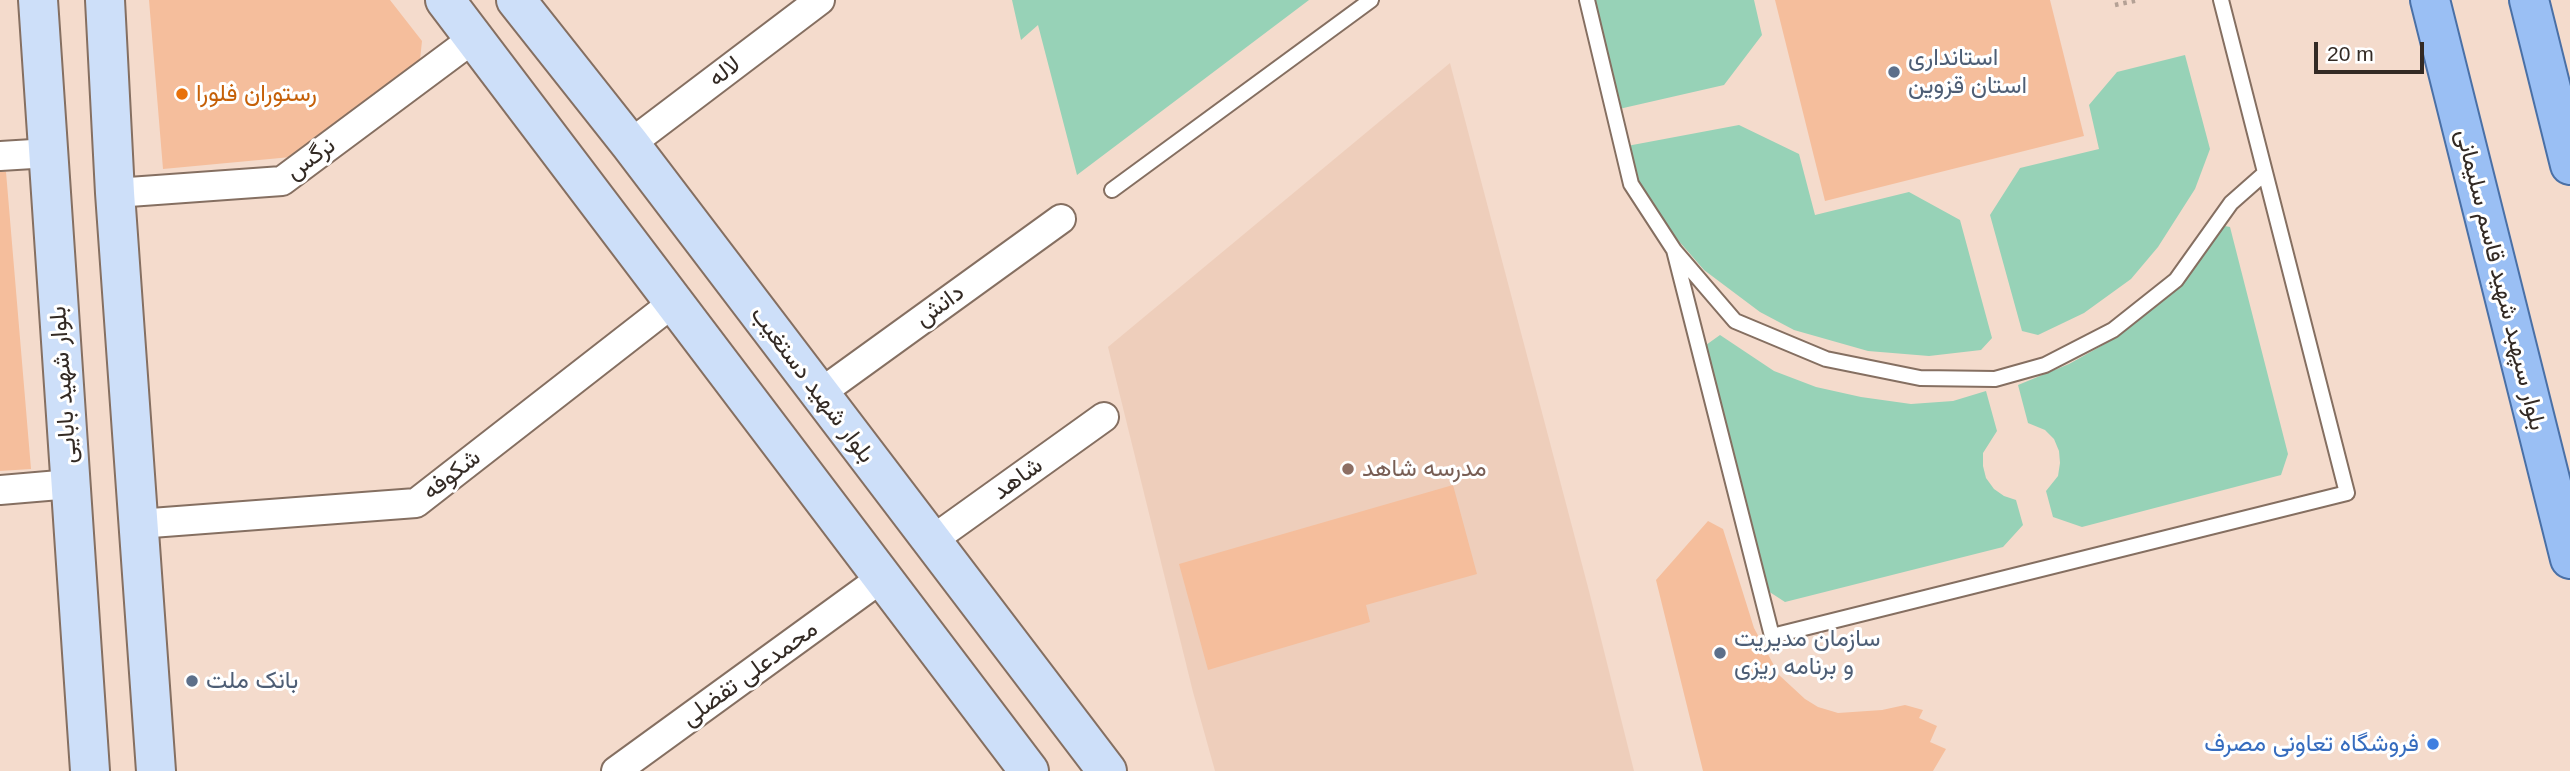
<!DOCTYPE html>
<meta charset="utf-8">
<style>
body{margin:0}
#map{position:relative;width:2570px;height:771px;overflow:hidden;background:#f4dbcc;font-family:Helvetica,sans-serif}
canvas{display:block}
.scale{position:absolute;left:2314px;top:42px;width:110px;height:32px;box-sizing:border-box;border:4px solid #332a24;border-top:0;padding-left:9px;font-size:21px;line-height:24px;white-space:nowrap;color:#332a24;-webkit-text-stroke:5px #fff;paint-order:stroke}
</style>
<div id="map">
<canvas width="2570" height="771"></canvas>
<div class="scale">20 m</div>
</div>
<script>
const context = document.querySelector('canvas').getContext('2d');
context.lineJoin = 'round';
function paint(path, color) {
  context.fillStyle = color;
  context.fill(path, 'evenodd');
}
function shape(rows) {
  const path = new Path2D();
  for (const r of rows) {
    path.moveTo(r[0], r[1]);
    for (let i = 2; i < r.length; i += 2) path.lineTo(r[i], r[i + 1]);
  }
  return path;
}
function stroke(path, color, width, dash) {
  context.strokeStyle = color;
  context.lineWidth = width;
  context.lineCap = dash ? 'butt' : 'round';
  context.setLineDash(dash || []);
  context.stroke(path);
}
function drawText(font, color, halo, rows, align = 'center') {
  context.font = font + ' Helvetica,Vazirmatn,sans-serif';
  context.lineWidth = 6;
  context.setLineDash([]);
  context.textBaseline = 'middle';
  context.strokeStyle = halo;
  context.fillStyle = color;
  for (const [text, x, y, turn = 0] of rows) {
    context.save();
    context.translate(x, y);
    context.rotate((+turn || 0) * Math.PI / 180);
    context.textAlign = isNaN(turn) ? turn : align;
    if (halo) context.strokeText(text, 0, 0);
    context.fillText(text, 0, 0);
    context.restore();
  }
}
const built = shape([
 [1450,63,1589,591,1634,771,1215,771,1193,692,1108,347]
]);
const green = shape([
 [1012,0,1309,0,1077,175,1038,25,1021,40],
 [1593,0,1754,0,1762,35,1724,85,1619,109],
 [2185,55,2210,149,2195,189,2158,247,2131,279,2084,313,2038,335,2022,331,1990,215,2020,168,2099,149,2089,105,2117,72],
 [1739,125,1799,154,1815,215,1909,192,1960,220,1992,338,1981,350,1929,356,1868,351,1794,330,1760,312,1704,270,1664,224,1635,177,1627,146],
 [2220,225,2230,227,2288,454,2281,475,2082,527,2053,517,2046,491,2058,476,2060,463,2059,451,2054,439,2045,430,2028,423,2018,385,2069,364,2119,336,2155,302],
 [1720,335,1774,371,1816,387,1861,397,1911,404,1953,401,1986,391,1997,431,1983,453,1983,466,1986,478,1994,489,2004,496,2016,500,2023,525,2003,547,1785,602,1765,589,1706,345]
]);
const building = shape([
 [149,0,390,0,422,41,420,60,291,157,163,169],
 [1775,0,2050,0,2084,136,1825,201],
 [0,172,6,172,31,469,0,471],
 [1453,485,1477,574,1366,605,1370,622,1208,670,1179,564],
 [1708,521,1723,529,1754,628,1779,675,1805,699,1818,707,1838,713,1882,710,1905,705,1923,710,1919,718,1937,726,1930,742,1946,749,1933,771,1703,771,1656,580]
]);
const path = shape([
 [2115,5,2139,0]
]);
const lane = shape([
 [1587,0,1631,184,1674,250,1735,321,1826,359,1920,378,1995,379,2045,365,2113,330,2176,280,2231,203,2265,173],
 [1112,190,1371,0],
 [1674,250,1772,636,2347,493,2221,0]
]);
const street = shape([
 [630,144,820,0],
 [0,156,49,153],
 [115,193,282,181,474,38],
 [819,394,1061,219],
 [0,490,71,484],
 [138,524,416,503,674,302],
 [931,541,1104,417],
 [616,771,883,577]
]);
const secondary = shape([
 [38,0,90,771],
 [105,0,115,193,156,771],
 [445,0,1029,771],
 [516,0,630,144,1107,771]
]);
const primary = shape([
 [2430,0,2570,559],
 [2529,0,2570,165]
]);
const markers = [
 [1894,72,7,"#5c6f8a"],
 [182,94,7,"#e8710a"],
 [1348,469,7,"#8d6e63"],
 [1720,653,7,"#5c6f8a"],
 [192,681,7,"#5c6f8a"],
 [2433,744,7,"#3f7fe0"]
];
const serviceNames = [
 ["استانداری",1908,58],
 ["استان قزوین",1908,86],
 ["سازمان مدیریت",1734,639],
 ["و برنامه ریزی",1734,667],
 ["بانک ملت",206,681]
];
const streetNames = [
 ["لاله",725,72,-37],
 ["نرگس",311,159,-36],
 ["بلوار سپهبد شهید قاسم سلیمانی",2500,280,76],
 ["دانش",940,306,-36],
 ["بلوار شهید بابایی",64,385,-94],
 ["بلوار شهید دستغیب",812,385,53],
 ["شکوفه",452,475,-38],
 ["شاهد",1018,479,-36],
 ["محمدعلی تفضلی",750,674,-36]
];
const foodNames = [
 ["رستوران فلورا",196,94]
];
const educationNames = [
 ["مدرسه شاهد",1362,469]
];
const shopNames = [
 ["فروشگاه تعاونی مصرف",2419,744]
];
paint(built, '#eecebb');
paint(green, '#97d2b7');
paint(building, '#f5be9c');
stroke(lane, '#856f61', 18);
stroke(street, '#856f61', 32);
stroke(secondary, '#856f61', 42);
stroke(primary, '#4a70a6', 42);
stroke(path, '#b4a195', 4.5, [3.5, 5]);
stroke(lane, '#fff', 14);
stroke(street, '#fff', 28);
stroke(secondary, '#cddff9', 38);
stroke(primary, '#9abff4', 38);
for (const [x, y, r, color] of markers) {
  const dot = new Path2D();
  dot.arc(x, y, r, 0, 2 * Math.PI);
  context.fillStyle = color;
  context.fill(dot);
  stroke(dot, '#fff', 2.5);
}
drawText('24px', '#4e5e75', '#fff', serviceNames, 'left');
drawText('24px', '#332a24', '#fff', streetNames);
drawText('24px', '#c56008', '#fff', foodNames, 'left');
drawText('24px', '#785e54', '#fff', educationNames, 'left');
drawText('24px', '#366cbe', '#fff', shopNames, 'right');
</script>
